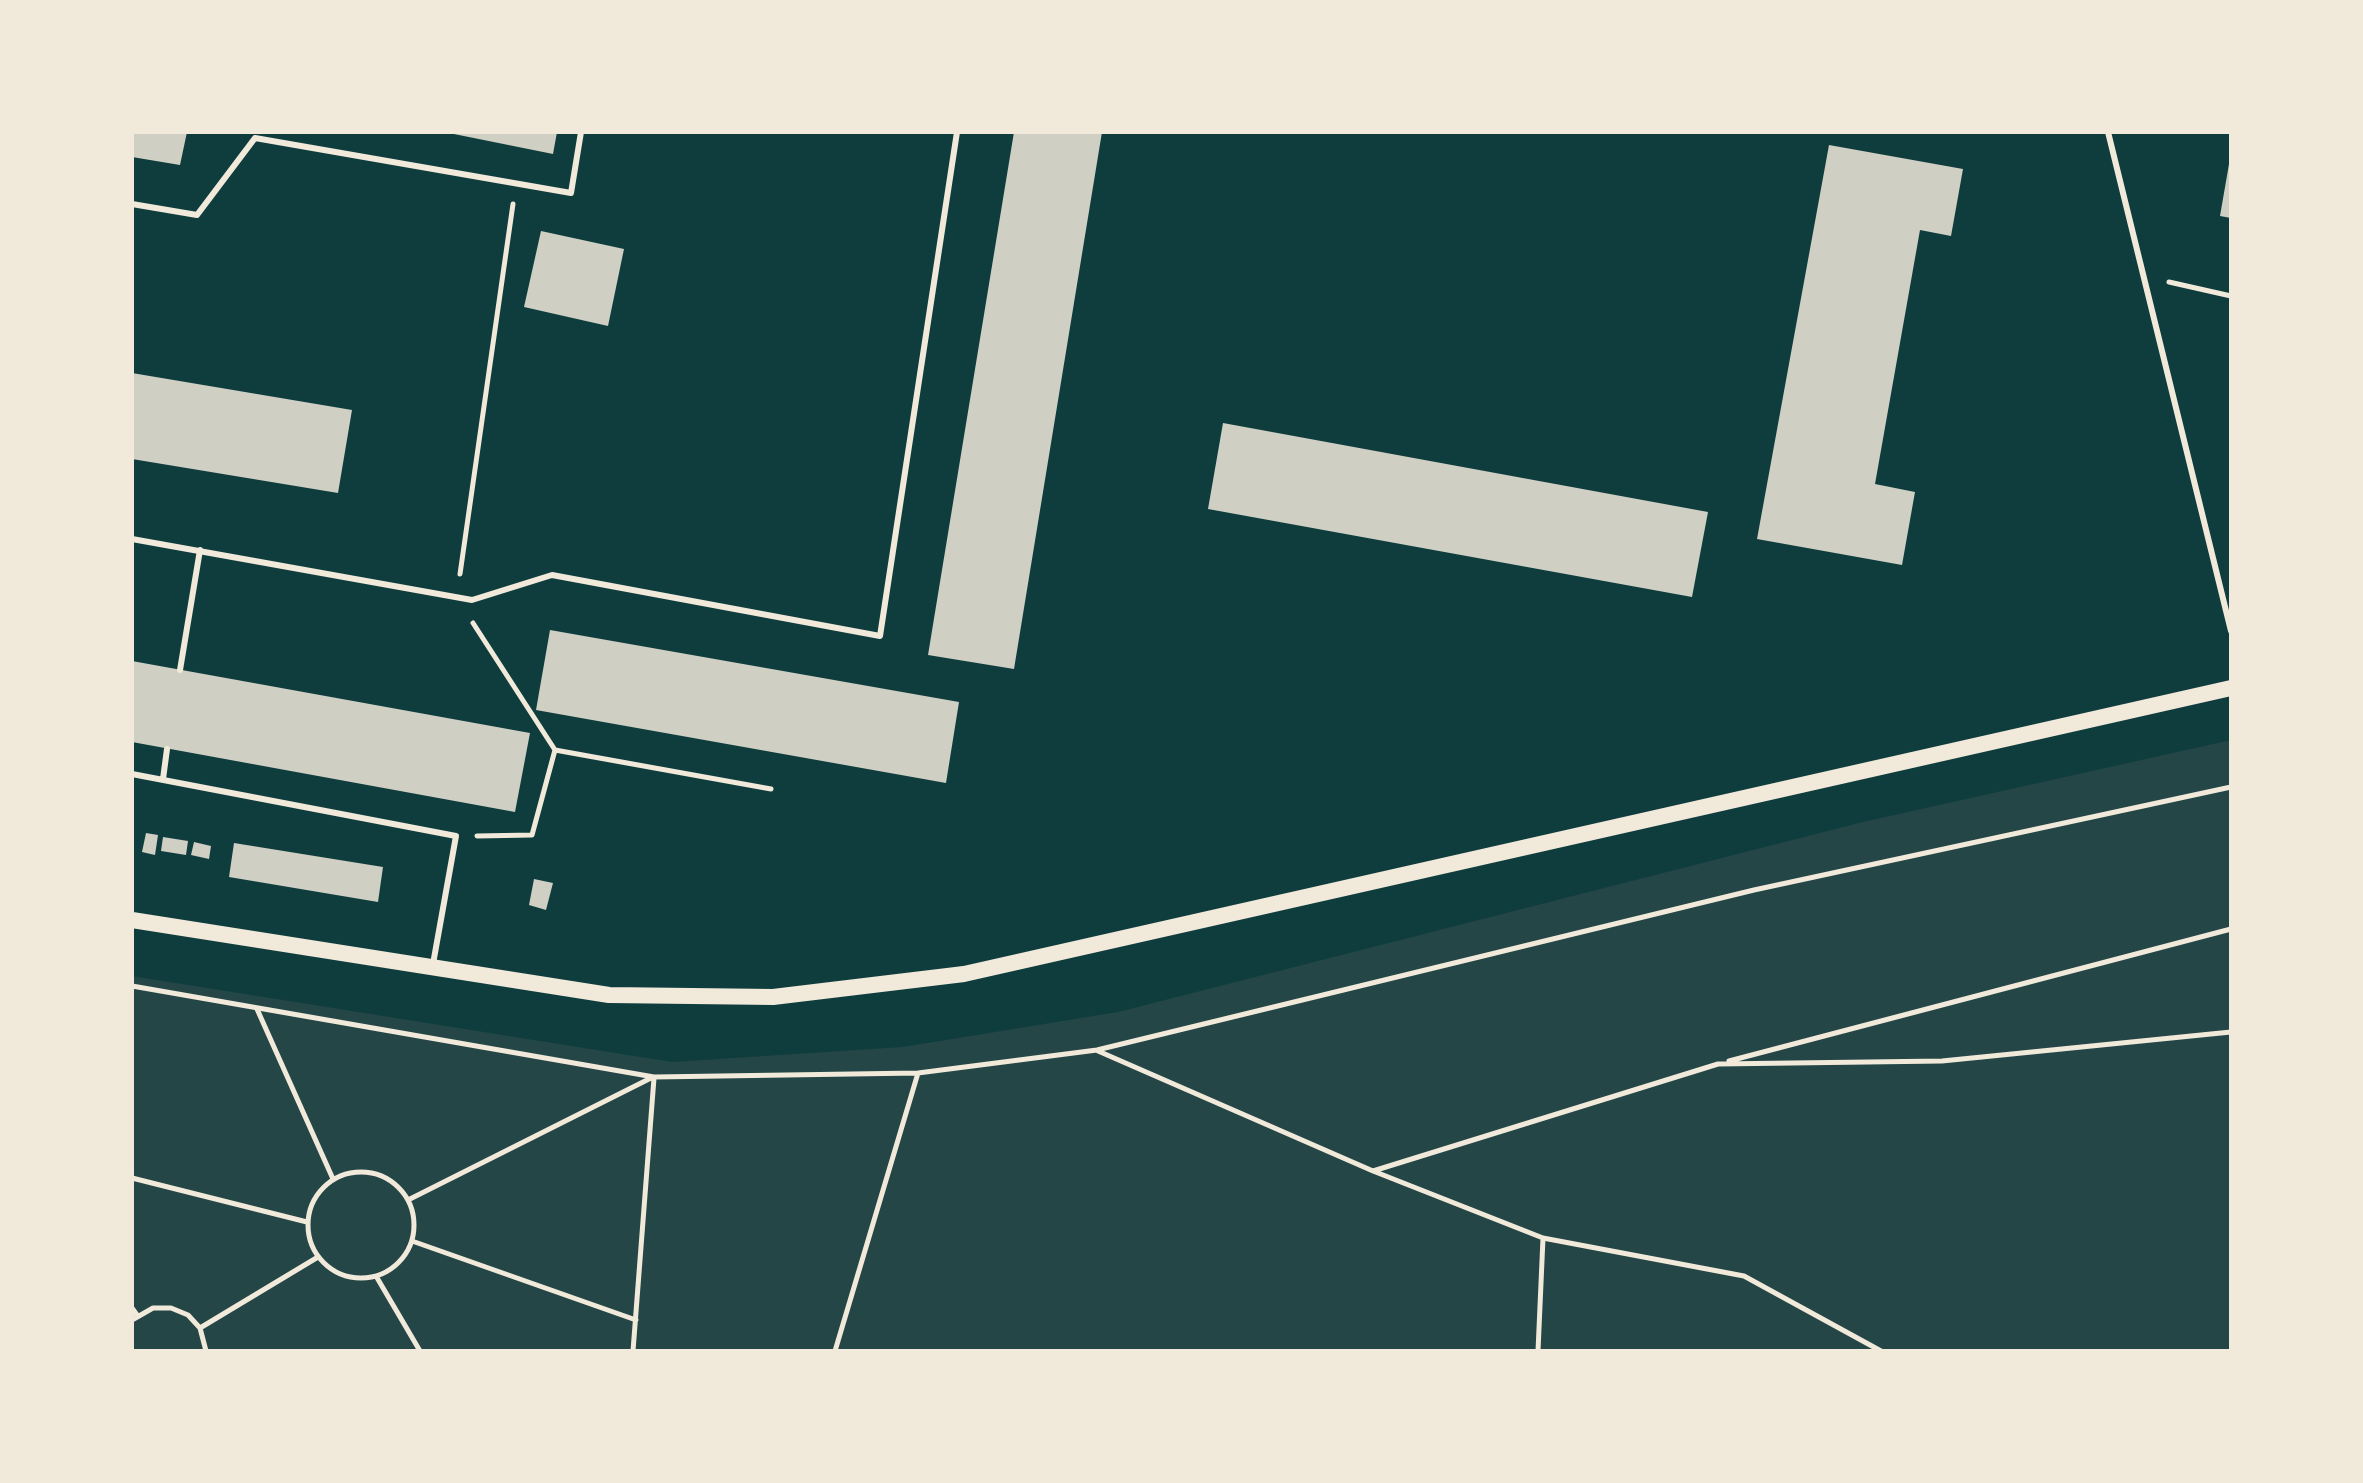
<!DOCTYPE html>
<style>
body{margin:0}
#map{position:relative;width:2363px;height:1483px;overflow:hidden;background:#0f3d3e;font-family:Inter,sans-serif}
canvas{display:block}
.frame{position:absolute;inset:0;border:134px solid #f1e9da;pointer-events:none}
</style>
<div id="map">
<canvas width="2363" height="1483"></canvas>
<div class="frame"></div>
</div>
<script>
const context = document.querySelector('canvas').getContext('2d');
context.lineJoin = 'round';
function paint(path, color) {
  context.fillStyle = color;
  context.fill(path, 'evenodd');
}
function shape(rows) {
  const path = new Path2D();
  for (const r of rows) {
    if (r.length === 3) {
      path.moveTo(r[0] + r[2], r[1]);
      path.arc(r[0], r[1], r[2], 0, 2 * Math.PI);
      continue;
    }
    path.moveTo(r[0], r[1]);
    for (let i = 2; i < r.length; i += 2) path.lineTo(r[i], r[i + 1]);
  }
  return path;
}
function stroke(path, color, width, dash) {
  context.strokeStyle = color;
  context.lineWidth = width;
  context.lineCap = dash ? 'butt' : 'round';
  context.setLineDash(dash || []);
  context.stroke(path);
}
const green = shape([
 [2231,740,2231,1351,132,1351,132,976,672,1062,903,1047,1118,1012,1863,822]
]);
const building = shape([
 [132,132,187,132,180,165,132,157],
 [444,132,557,132,553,154],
 [1014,132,1102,132,1014,669,928,655],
 [1829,145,1963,169,1951,236,1920,230,1875,484,1915,492,1902,565,1757,539],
 [2229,164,2231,164,2231,218,2220,216],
 [541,231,624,249,608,326,524,307],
 [132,373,352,410,338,493,132,459],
 [1223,423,1708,512,1692,597,1208,509],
 [550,630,959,702,946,783,536,710],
 [132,661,530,733,515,812,132,742],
 [146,833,158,835,155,855,142,852],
 [163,837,188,841,186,855,161,851],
 [194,842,211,846,209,859,191,855],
 [234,843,383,867,378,902,229,877],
 [534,879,553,883,546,910,529,905]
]);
const path = shape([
 [2169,282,2231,296],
 [460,574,513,204],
 [473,623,555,750],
 [477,836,532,835,555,750,771,789],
 [132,986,654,1077,918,1073,1097,1050,1754,890,2231,787],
 [257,1009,333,1179],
 [1098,1051,1373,1171,1543,1238,1744,1276,1881,1351],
 [1729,1061,2231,929],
 [1373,1171,1718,1064,1942,1061,2231,1032],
 [361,1225,53],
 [132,1178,307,1222],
 [408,1200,653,1077],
 [412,1241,636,1320],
 [376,1276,420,1351],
 [132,1308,137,1315],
 [132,1320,153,1308,171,1308,188,1315,200,1328,206,1351],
 [200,1328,318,1257],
 [633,1351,654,1078],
 [835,1351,918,1073],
 [1538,1351,1543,1238]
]);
const service = shape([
 [2108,132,2231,631],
 [132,204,197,215,255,138,571,193,581,132],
 [132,539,472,600,552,575,880,636,957,132],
 [180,670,200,550],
 [132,774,456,836,433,964],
 [163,779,167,749]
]);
const secondary = shape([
 [132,920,609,995,773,997,964,974,2231,688]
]);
paint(green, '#244646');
paint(building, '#cfcfc3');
stroke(path, '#f1e9da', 5);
stroke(service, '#f1e9da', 6);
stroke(secondary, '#f1e9da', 16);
</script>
